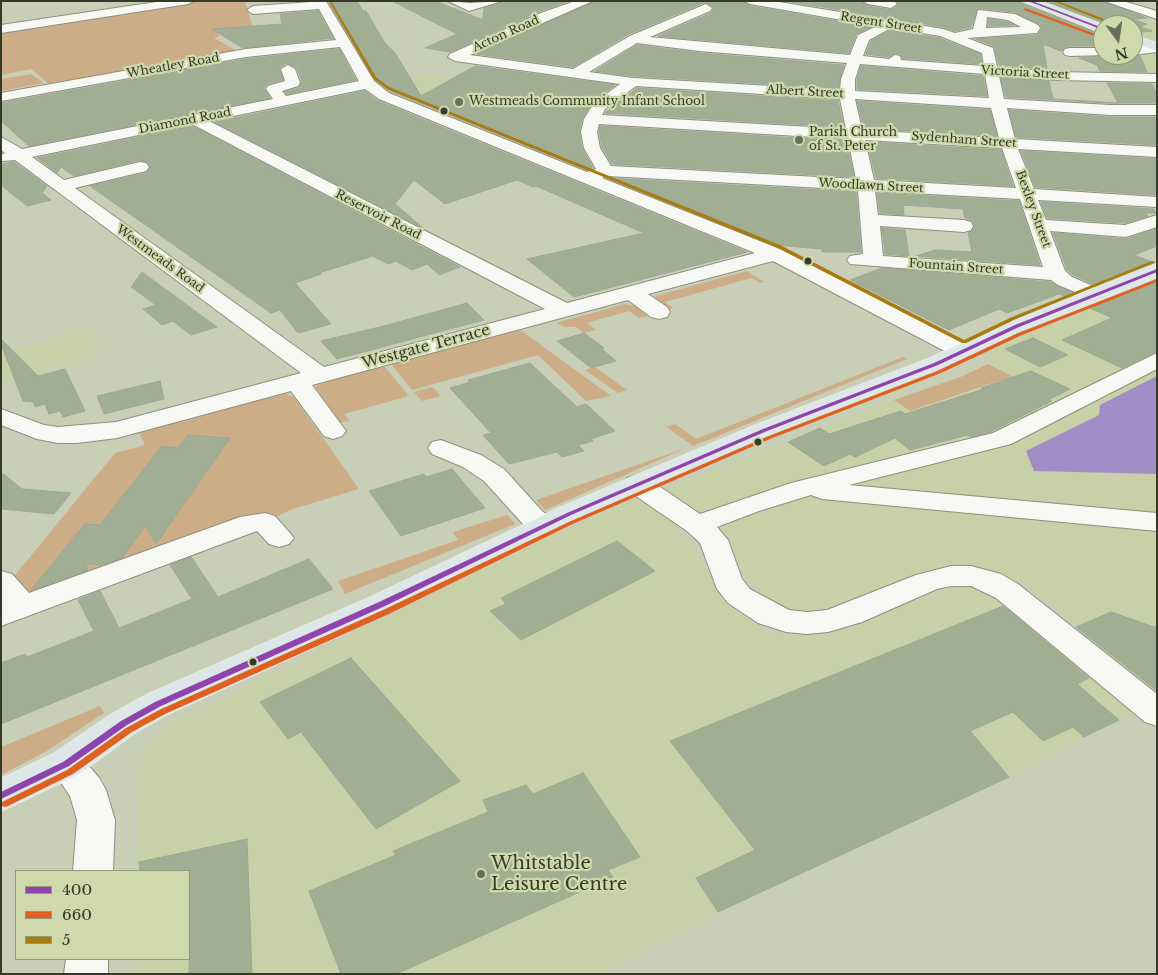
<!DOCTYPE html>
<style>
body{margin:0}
#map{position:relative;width:1158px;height:975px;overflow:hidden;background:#c9ceb6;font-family:"Libre Baskerville",serif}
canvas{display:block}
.frame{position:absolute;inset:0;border:2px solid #353927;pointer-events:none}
.legend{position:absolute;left:15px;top:870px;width:175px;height:90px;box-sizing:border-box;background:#cfd9ac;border:1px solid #919977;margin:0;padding:6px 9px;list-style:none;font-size:15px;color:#353927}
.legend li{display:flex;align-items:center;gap:10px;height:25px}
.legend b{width:25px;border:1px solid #919977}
.north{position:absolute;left:1093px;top:15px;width:50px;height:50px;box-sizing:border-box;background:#cfd9ac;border:1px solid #919977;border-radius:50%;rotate:166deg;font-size:14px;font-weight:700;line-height:20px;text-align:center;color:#353927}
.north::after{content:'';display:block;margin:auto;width:18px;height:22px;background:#696d59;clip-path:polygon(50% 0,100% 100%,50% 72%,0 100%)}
</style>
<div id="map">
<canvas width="1158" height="975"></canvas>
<div class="frame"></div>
<ul class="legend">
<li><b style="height:6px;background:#8e44ad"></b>400</li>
<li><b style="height:6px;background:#df6122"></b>660</li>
<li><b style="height:6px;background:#a97a10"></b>5</li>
</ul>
<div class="north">N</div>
</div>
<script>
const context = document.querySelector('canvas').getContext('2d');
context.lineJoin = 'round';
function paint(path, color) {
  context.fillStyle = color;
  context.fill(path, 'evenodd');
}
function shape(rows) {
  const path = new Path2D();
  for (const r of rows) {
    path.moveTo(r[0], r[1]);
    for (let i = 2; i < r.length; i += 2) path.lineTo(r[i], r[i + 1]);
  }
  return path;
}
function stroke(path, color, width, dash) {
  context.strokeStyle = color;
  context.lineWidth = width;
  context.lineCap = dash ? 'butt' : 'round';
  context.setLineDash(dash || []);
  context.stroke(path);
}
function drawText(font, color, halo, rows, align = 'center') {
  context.font = font + ' "Libre Baskerville",serif';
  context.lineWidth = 4.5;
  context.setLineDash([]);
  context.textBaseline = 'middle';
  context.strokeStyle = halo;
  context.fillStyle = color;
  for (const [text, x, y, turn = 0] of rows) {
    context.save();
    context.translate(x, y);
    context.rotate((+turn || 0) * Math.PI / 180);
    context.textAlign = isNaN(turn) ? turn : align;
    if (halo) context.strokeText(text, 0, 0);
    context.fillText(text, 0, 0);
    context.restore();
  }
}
const built = shape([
 [966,1,1099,1,1157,22,1157,142,1116,108,1154,72,1111,55,1133,55,1133,25,1103,25,1103,52,1060,35,1030,28],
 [450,74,454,79,541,113,483,131,387,93,377,81],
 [1157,283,1157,693,1025,583,996,572,970,566,930,571,847,606,804,614,777,606,749,579,709,506,673,526,764,634,821,636,952,588,975,586,1001,597,1145,708,592,974,134,974,135,959,189,959,189,871,138,871,142,756,170,725,561,531,894,400,910,411,995,382,1014,378,988,364,991,349],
 [83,330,104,353,1,380,1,355]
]);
const green = shape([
 [191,1,245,1,253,28,218,34,220,36,214,38,237,51,50,85,31,69,1,75,1,30],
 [31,74,44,83,1,91,1,79],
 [747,271,764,282,760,283,752,278,665,302,673,308,667,310,656,299,655,296],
 [625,304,639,307,650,315,639,318,629,311,587,323,596,330,584,333,576,327,564,327,556,323],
 [519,329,611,396,586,401,538,355,412,390,390,363],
 [903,357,907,359,693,446,666,427,675,424,696,439],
 [988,364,1015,378,995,382,910,411,894,400,963,376],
 [383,365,409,396,344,414,350,421,339,423,314,389,317,385],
 [595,367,627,390,618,393,585,370],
 [433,387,441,396,422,401,414,392],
 [284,393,294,397,359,489,290,510,276,517,247,518,30,599,11,580,115,453,145,445,138,430],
 [684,449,545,510,536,500,683,449],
 [507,515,515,524,345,594,338,581,458,540,453,532],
 [100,706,104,713,47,751,1,775,1,747]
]);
const water = shape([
 [1157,376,1157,474,1034,471,1026,451,1099,415,1100,405]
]);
const building = shape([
 [357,1,363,11,366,11,385,43,395,53,421,96,475,66,615,85,593,101,582,119,579,132,582,148,593,168,587,170,390,91,375,80,329,3,357,1],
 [392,1,435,1,483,20,484,8,504,1,569,1,540,11,450,52,425,48,457,34,392,1],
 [595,1,742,1,750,6,871,27,856,34,849,53,658,36,711,13,714,8,705,2,629,34,573,67,477,54,595,1],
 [786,1,860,1,868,6,891,10,898,6,897,1,1020,1,1103,35,1103,46,1070,46,1061,51,1043,44,1047,69,999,65,994,46,976,39,1037,35,1042,29,1040,24,1015,12,978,8,971,27,955,31,943,27,786,1],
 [1045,1,1102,1,1147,18,1132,19,1147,24,1140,27,1152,31,1133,33,1133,25,1106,25,1045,1],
 [318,11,333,38,243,48,212,29,282,24,280,14,318,11],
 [989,19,1007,22,1014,25,988,26,989,19],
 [891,30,939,38,980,54,982,64,902,58,900,54,895,53,889,57,866,54,871,41,891,30],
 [637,45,699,53,844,65,838,88,633,76,595,71,637,45],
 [339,49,356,80,287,94,285,92,299,88,302,82,297,68,287,63,279,68,283,80,267,84,264,88,270,98,29,146,1,121,1,103,246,59,339,49],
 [1109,55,1140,56,1147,72,1100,71,1097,65,1079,58,1109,55],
 [861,66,983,76,987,96,857,89,857,79,861,66],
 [1001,78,1049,81,1053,99,1118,103,1107,83,1152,84,1157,95,1157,103,1110,103,1006,97,1001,78],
 [637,88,838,101,844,127,605,113,637,88],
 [365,91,378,101,747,252,574,297,527,259,644,233,536,186,533,187,517,180,445,204,414,180,395,204,423,228,215,122,365,91],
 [857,101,990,110,997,136,864,128,857,101],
 [1009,110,1110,117,1157,117,1157,145,1016,137,1009,110],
 [192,126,460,267,439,275,427,264,412,270,396,261,388,264,373,256,319,273,321,274,295,283,331,324,298,333,280,310,271,313,90,186,146,173,151,167,148,162,140,160,74,176,61,167,57,173,37,158,192,126],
 [600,126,846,141,854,177,612,164,602,147,599,132,600,126],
 [867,142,1001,150,1013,186,876,178,867,142],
 [1021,151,1157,159,1157,195,1035,187,1021,151],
 [14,162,47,186,42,193,51,200,27,206,1,185,1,164,14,162],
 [607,178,856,192,861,252,822,252,822,249,774,245,607,178],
 [877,193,1019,201,1040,265,916,256,935,250,972,252,968,233,975,227,973,221,965,218,963,209,903,205,904,215,880,213,877,193],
 [1041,202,1154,209,1156,213,1146,213,1148,216,1125,223,1047,218,1041,202],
 [882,228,905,230,909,256,885,254,882,228],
 [1156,229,1157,246,1134,255,1154,263,1096,285,1073,275,1067,270,1053,233,1126,239,1156,229],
 [882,268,1050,282,1075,294,1066,297,1059,294,1007,313,999,309,949,330,850,280,882,268],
 [142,272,191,308,217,327,191,335,173,321,162,325,143,309,156,305,131,287,142,272],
 [1157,279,1157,351,1122,368,1062,340,1112,318,1088,307,1157,279],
 [467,303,484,320,337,359,321,341,384,326,467,303],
 [584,333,604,348,602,349,616,361,591,368,557,341,584,333],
 [1033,338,1068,355,1040,367,1005,349,1033,338],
 [1,339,38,376,65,369,85,411,63,417,60,411,49,414,45,404,35,407,33,402,23,401,1,344,1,339],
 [530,363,577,407,586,404,615,431,591,439,593,441,578,445,584,451,562,457,557,452,509,464,483,435,491,433,450,388,470,382,468,380,530,363],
 [1031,371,1070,389,1048,400,1052,401,990,432,971,437,967,435,910,450,895,438,855,457,850,454,824,466,788,442,820,428,829,434,901,411,905,414,984,389,981,388,1031,371],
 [160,381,164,399,104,414,97,396,160,381],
 [188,435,230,438,156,544,145,526,122,558,101,565,85,563,88,570,31,590,85,524,100,525,162,446,178,448,188,435],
 [452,469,485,508,401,536,369,491,424,474,426,477,452,469],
 [1,472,22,489,71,493,54,514,1,509,1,472],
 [617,541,655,571,521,640,490,611,506,604,501,598,617,541],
 [191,557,218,597,309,559,333,589,1,724,1,663,25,654,27,657,94,631,78,600,100,591,119,628,192,599,170,565,191,557],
 [1003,606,1089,678,1077,684,1119,720,1084,737,1073,727,1043,741,1013,712,970,731,1009,777,718,912,696,878,755,850,670,741,1003,606],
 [1111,612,1157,628,1157,691,1076,627,1111,612],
 [351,658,460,781,376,829,301,732,288,739,260,702,351,658],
 [583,773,640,857,608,870,613,877,396,974,341,974,309,891,396,855,393,851,488,812,483,800,526,785,533,794,583,773],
 [247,839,252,974,189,974,189,871,140,871,139,862,247,839]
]);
const minor = shape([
 [163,1,194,1,188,4,1,33,1,25,163,1],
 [326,1,374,81,389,93,587,172,596,169,584,148,581,132,584,119,594,103,620,84,455,61,448,57,450,54,541,13,575,1,593,1,470,55,573,69,630,36,706,4,712,8,710,11,650,37,850,55,858,35,877,26,750,4,744,1,773,1,943,29,955,33,973,29,978,10,1015,14,1038,25,1040,28,1037,33,967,38,993,48,997,67,1057,72,1157,74,1157,82,1057,80,999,76,1004,99,1110,105,1157,105,1157,115,1110,115,1007,108,1015,139,1157,147,1157,157,1018,149,1034,189,1157,197,1157,207,1038,200,1046,220,1125,225,1157,215,1157,227,1126,237,1050,231,1065,271,1072,277,1102,290,1106,294,1102,298,1095,300,1058,285,1051,280,850,264,847,260,850,256,863,254,858,190,608,176,602,178,782,250,972,347,976,352,972,357,964,359,956,357,773,261,648,294,667,307,670,312,667,317,659,319,651,317,628,300,312,385,346,431,342,436,333,439,324,436,291,391,117,438,77,443,58,443,37,439,1,425,1,409,44,425,58,427,116,422,301,373,15,160,2,161,1,155,5,153,1,150,1,137,22,149,273,99,266,89,268,86,285,81,281,69,288,65,295,69,300,83,298,86,282,91,286,96,359,81,340,47,246,57,1,101,1,93,246,49,336,40,319,9,253,14,247,10,253,6,326,1],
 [987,17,1008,20,1021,27,986,28,987,17],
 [891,28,940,36,982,53,984,66,901,60,900,56,895,55,889,59,863,56,869,40,891,28],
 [637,43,699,51,847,63,841,79,840,90,633,78,589,72,637,43],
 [860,64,985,74,989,98,855,91,855,79,860,64],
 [636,86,840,99,846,129,602,115,605,109,636,86],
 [365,89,379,99,755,253,567,303,209,121,365,89],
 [855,99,991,108,999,138,862,130,855,99],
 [192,124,545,309,324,367,75,188,146,171,149,167,146,163,140,162,64,180,32,157,192,124],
 [599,124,848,139,856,179,611,166,600,148,597,132,599,124],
 [865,140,1002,148,1016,188,874,180,865,140],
 [875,191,1020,199,1043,267,883,256,880,226,964,232,971,230,973,226,971,222,964,220,878,215,875,191],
 [448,1,470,3,502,1,469,11,448,1],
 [862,1,894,1,897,4,891,8,868,4,862,1],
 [1104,1,1123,1,1157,11,1157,19,1104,1],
 [1157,44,1157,52,1133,55,1133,47,1157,44],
 [1070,48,1103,48,1103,55,1107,55,1070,56,1065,55,1063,52,1065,49,1070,48],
 [1157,353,1157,369,1011,444,849,485,1157,513,1157,531,822,499,811,495,759,511,717,527,728,540,742,579,750,589,789,610,807,612,827,610,916,575,951,566,971,566,1001,574,1018,584,1157,694,1157,726,1145,722,996,598,971,586,951,586,937,589,862,622,828,632,807,634,786,632,758,623,728,603,717,589,700,543,687,531,627,490,623,484,627,478,637,476,647,478,700,514,791,483,993,433,1157,353],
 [441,440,481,455,504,469,542,511,554,520,558,526,554,532,544,535,534,532,522,523,484,481,463,467,432,454,428,448,432,442,441,440],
 [265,513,275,516,289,532,294,538,289,544,279,547,269,544,257,531,254,532,1,626,1,571,12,574,29,593,240,517,265,513],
 [66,750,79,754,100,779,106,790,115,820,113,871,73,871,77,820,70,796,48,764,53,754,66,750],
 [66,959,108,959,108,974,64,974,66,959]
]);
const major = shape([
 [1022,1,1039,1,1104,25,1103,33,1022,1],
 [1133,35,1157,43,1157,51,1133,43,1133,35],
 [1157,264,1157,277,1025,331,944,369,774,435,579,520,393,611,170,713,136,732,79,774,1,811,1,779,53,754,112,714,146,695,371,597,559,508,756,425,928,359,1009,321,1157,264]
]);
const bus1 = shape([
 [1032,1,1103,28,1103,30,1028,1,1032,1],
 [1157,269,1157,272,1019,327,938,365,767,431,571,515,385,606,161,706,127,725,69,766,1,799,1,792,63,762,121,721,155,702,379,602,567,513,763,429,934,363,1015,325,1157,269]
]);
const bus2 = shape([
 [1025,8,1101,36,1101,37,1099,38,1024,10,1025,8],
 [1157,279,1157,282,1022,335,941,373,770,439,575,523,389,614,165,714,132,732,73,774,8,806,5,807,2,806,1,805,2,802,67,770,126,728,159,710,383,610,571,521,766,437,937,371,1018,333,1157,279]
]);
const bus3 = shape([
 [329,1,331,1,376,77,389,87,780,245,964,340,1012,317,1152,261,1156,262,1016,319,966,343,962,343,776,247,387,89,373,78,329,1],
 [1057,1,1107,20,1107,21,1105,22,1053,1,1057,1]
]);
const markers = [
 [459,102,5,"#696d59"],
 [444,111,4.5,"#353927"],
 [799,140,5,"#696d59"],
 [808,261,4.5,"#353927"],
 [758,442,4.5,"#353927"],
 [253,662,4.5,"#353927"],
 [481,874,5,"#696d59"]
];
const farStreetnames = [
 ["Regent Street",881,23,9],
 ["Acton Road",506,34,-24],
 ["Wheatley Road",173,66,-10],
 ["Victoria Street",1025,73,3],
 ["Albert Street",805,92,3],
 ["Diamond Road",185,121,-11],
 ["Sydenham Street",964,140,4],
 ["Woodlawn Street",871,186,3],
 ["Bexley Street",1033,209,70],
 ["Reservoir Road",378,215,27],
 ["Westmeads Road",160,259,36],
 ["Fountain Street",956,267,4]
];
const farPoinames = [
 ["Westmeads Community Infant School",469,102],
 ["Parish Church",809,133],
 ["of St. Peter",809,147]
];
const streetNames = [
 ["Westgate Terrace",426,347,-15]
];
const nearPoinames = [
 ["Whitstable",491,864],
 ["Leisure Centre",491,885]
];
paint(built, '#c8d0a8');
paint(green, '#cdad88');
paint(water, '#a18cc8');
paint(building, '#a0af93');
stroke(building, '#9fa695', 1);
stroke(minor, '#8c907d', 2);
stroke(major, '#e7e9de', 2);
paint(minor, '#f7f8f4');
paint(major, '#dde7e7');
paint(bus1, '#8e44ad');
paint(bus2, '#df6122');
paint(bus3, '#a97a10');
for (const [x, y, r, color] of markers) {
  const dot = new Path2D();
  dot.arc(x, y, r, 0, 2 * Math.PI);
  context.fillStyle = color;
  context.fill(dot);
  stroke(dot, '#cfd9ac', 2);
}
drawText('12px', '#353927', '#cfd9ac', farStreetnames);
drawText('12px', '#353927', '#cfd9ac', farPoinames, 'left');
drawText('15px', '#353927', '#cfd9ac', streetNames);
drawText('18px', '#353927', '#cfd9ac', nearPoinames, 'left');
</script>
